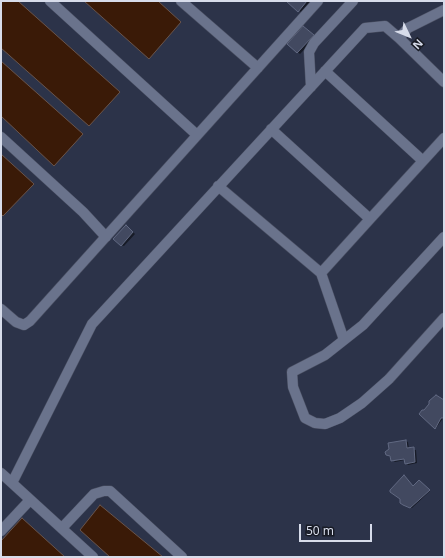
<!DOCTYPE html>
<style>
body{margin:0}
#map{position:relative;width:445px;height:558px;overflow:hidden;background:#2c3349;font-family:"Noto Sans",sans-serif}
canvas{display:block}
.frame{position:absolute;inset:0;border:2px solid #d7dcea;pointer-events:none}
.north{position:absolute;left:389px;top:16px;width:40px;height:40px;-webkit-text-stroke:3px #181b25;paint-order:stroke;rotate:133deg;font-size:11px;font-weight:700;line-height:16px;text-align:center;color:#d7dcea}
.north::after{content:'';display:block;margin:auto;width:14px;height:18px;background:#d7dcea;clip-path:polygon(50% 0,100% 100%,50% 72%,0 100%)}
.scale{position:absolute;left:299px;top:524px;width:73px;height:18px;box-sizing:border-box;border:2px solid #d7dcea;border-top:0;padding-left:5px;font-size:12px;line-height:14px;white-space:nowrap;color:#d7dcea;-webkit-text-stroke:3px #181b25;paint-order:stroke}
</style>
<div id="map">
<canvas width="445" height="558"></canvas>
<div class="frame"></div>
<div class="north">N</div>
<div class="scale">50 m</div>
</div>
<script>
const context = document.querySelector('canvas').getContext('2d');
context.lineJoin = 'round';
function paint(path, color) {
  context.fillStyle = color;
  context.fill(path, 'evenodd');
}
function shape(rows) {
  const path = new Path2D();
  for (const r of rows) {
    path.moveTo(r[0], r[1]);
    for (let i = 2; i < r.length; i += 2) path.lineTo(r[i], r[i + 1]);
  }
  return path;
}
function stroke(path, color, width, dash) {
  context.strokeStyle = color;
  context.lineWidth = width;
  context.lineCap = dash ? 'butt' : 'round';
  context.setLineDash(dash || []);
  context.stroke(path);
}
const water = shape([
 [1,1,18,1,120,92,89,126,1,48,1,1],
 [84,1,158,1,181,22,149,59,84,1],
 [1,61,83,134,54,166,1,116,1,61],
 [1,154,34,184,3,216,1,214,1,154],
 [100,505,163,557,110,557,80,530,100,505],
 [22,518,65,557,1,557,1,541,22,518]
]);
const shadow = shape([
 [288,1,313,1,302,13],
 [304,27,316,37,300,54,288,44],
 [129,228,135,234,124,246,121,245],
 [437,396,444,400,444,417,436,428,421,414],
 [406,441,408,442,409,449,416,450,417,463,408,465,405,460,395,462,389,456],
 [405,476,413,487,419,481,430,491,412,508,404,505,396,494]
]);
const building = shape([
 [286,1,307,1,298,12,286,1],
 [303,26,314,35,297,53,287,44,303,26],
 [126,225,133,232,121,246,113,239,126,225],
 [436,395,444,400,444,418,441,418,435,429,419,414,422,410,424,410,429,404,429,401,436,395],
 [406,440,407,448,414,447,415,462,405,464,404,459,391,461,390,456,386,455,385,452,389,449,388,443,406,440],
 [404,475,413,486,419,480,430,490,410,508,403,505,400,503,400,499,390,492,390,490,404,475]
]);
const minor = shape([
 [50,1,197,135],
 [181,1,258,68],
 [399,38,444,82],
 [325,71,423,161,370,219],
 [311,87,309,52,314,43,353,1],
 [1,137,83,212,106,237],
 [423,161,444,138],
 [218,186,321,273,370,219,271,129],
 [321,273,344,340,363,325,444,237],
 [1,309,16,322,24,325,30,321,318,1],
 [344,340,325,355,292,372,293,387,305,418,315,423,325,424,340,418,362,403,389,379,444,318],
 [1,473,12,483,92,324,365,28,385,26,399,38,408,28,444,10],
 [12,483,93,557],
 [62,528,94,494,104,491,110,491,182,557],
 [1,531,30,500]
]);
paint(water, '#3a1a07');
stroke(water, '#69544b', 1);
paint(shadow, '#0007');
paint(building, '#424960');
stroke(building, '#616982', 1);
stroke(minor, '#4b5063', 11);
stroke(minor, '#6a738c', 10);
</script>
